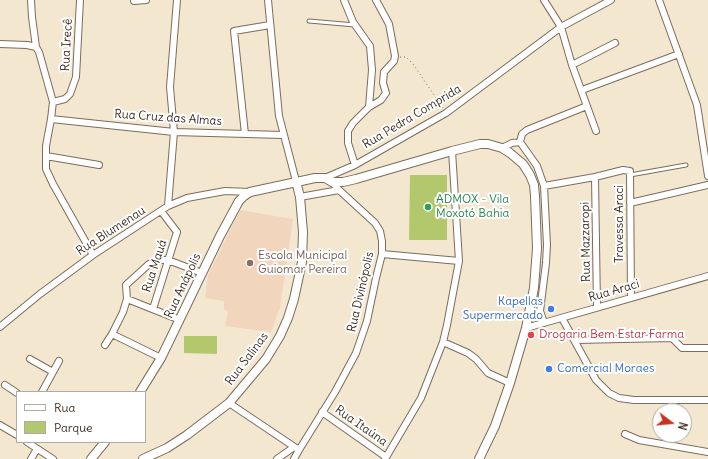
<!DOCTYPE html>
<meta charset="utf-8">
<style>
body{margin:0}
#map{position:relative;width:708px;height:459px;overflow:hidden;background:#f4e7d0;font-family:Delius,sans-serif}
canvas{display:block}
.legend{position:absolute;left:16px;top:391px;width:130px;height:52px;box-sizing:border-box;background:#fff;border:1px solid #b1aaa5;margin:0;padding:5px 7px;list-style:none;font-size:12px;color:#3b2a1e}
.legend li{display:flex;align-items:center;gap:8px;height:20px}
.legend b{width:20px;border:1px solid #b1aaa5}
.north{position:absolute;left:652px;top:403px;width:40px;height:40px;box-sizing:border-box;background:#fff;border:1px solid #b1aaa5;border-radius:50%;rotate:106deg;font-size:11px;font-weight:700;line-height:16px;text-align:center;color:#3b2a1e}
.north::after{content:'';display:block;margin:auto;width:14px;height:18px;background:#c8321e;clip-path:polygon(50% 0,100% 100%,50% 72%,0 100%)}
</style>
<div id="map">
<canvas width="708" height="459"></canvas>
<ul class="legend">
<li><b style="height:5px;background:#fff"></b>Rua</li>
<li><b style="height:11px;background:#b3c86c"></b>Parque</li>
</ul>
<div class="north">N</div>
</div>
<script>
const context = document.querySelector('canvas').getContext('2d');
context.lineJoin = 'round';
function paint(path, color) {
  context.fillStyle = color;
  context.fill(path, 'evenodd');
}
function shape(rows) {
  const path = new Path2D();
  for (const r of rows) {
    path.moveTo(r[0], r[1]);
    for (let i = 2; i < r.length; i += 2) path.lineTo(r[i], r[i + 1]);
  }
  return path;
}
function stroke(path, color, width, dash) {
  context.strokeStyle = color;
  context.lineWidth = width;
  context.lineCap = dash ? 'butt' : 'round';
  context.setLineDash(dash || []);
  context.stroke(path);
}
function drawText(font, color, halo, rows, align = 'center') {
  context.font = font + ' Delius,sans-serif';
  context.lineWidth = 4;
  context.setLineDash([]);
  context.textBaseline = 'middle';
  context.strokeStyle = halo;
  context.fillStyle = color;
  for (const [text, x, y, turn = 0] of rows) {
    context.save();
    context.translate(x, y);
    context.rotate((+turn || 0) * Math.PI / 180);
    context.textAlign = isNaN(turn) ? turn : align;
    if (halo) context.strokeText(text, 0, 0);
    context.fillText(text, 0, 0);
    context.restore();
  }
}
const built = shape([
 [240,210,293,219,280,308,271,332,225,326,228,311,224,310,224,301,205,298,208,275]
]);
const green = shape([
 [410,175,447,175,447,240,409,240],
 [184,336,217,336,217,354,184,353]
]);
const path = shape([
 [400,57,406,57,413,64,443,108]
]);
const service = shape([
 [309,21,355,25],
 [630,175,686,165]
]);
const minor = shape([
 [31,0,32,17,36,47],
 [268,0,279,116,296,181],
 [344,0,353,22,370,46,372,70,369,107],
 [544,0,561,27,572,65,596,131],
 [659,0,697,105,708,176],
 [134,1,146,0],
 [0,44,27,45,36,47,39,52,53,102,51,119,46,146,46,169,53,184,93,255],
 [572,65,615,43],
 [582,90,679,54],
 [53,102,65,99,70,94,76,77,80,0],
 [51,119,174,132,283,135],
 [245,134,234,31,270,25],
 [502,148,512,143,520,142],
 [46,156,99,165],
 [355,165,348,143,348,131,353,123,369,107,381,100,386,93,383,83,384,72,394,61,395,56,389,24,376,0],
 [595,177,597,307],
 [325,178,355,165,446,113,561,27,611,0],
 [544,186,595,177,623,170,630,171,631,298],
 [300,197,339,190],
 [630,203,708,185],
 [168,206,174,132,170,87,177,0],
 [382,254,459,261],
 [127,299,180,320],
 [153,309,177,232,161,211],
 [562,318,596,380,609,393,619,398,634,400,708,400],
 [544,323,540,311,546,263,547,245,544,186,537,166,520,142,522,134,527,130,587,106],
 [0,327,40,294,93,255,168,206,187,198,225,191,250,192],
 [526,328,708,276],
 [112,334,161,358],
 [575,340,672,338,682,348,708,348],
 [443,342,468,353,476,359,488,373,510,383],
 [105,345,112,334,123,312,127,299,126,285,149,264,160,260,168,260,202,273],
 [30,359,53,372],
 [5,385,17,393],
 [42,392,59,361],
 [229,403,299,450],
 [322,412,386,457],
 [0,425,17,435],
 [625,434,639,440,708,452],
 [27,442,53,459],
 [31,459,37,449],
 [277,459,294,447],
 [294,459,299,450,335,392,356,353,367,321,376,278,382,254,382,241,380,231,375,223,339,190,332,182],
 [385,459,421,398,443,342,447,325,459,261,452,151]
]);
const tertiary = shape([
 [140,392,161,358,220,236,239,201,244,196,250,192,315,178,325,178,332,182,343,182,356,179,452,151,480,144,488,144,502,148,510,153,523,164,530,175,534,185,535,196,537,248,534,288,526,328,510,383,495,426,479,459],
 [91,459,105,442],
 [143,459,167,448,187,435,229,403,266,359,280,336,288,318,294,299,302,262,303,232,300,197,296,181]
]);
const markers = [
 [428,207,4,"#2e9e5b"],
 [250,263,4,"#8d6e63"],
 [551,309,4,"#3f7fe0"],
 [531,335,4,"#e0444e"],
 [549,369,4,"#3f7fe0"]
];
const streetNames = [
 ["Rua Irecê",67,45,-87],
 ["Rua Pedra Comprida",412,117,-31],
 ["Rua Cruz das Almas",168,118,4],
 ["Travessa Araci",620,224,-90],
 ["Rua Blumenau",111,231,-33],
 ["Rua Mazzaropi",586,242,-91],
 ["Rua Mauá",155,266,-72],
 ["Rua Anápolis",183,286,-65],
 ["Rua Araci",614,291,-16],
 ["Rua Divinópolis",361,292,-77],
 ["Rua Salinas",247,359,-53],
 ["Rua Itaúna",361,426,35]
];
const leisureNames = [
 ["ADMOX - Vila",436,200],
 ["Moxotó Bahia",436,214]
];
const educationNames = [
 ["Escola Municipal",258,256],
 ["Guiomar Pereira",258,270]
];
const shopNames = [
 ["Kapellas",543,302],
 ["Supermercado",543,316],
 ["Comercial Moraes",557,369,"left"]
];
const healthNames = [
 ["Drogaria Bem Estar Farma",539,335]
];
paint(built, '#f1d5bd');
paint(green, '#b3c86c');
stroke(service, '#7c6c5c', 5);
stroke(minor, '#7c6c5c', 8);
stroke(tertiary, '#7c6c5c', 10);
stroke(path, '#7c6c5c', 1, [1, 3]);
stroke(service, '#fff', 3);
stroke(minor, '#fff', 6);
stroke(tertiary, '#fff', 8);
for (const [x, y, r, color] of markers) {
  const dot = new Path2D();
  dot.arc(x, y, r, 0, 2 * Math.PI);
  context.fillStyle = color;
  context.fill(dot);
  stroke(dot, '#fff', 1.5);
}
drawText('12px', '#3b2a1e', '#fff', streetNames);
drawText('12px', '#27864d', '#fff', leisureNames, 'left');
drawText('12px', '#785e54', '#fff', educationNames, 'left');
drawText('12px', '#366cbe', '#fff', shopNames, 'right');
drawText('12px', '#be3a42', '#fff', healthNames, 'left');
</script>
